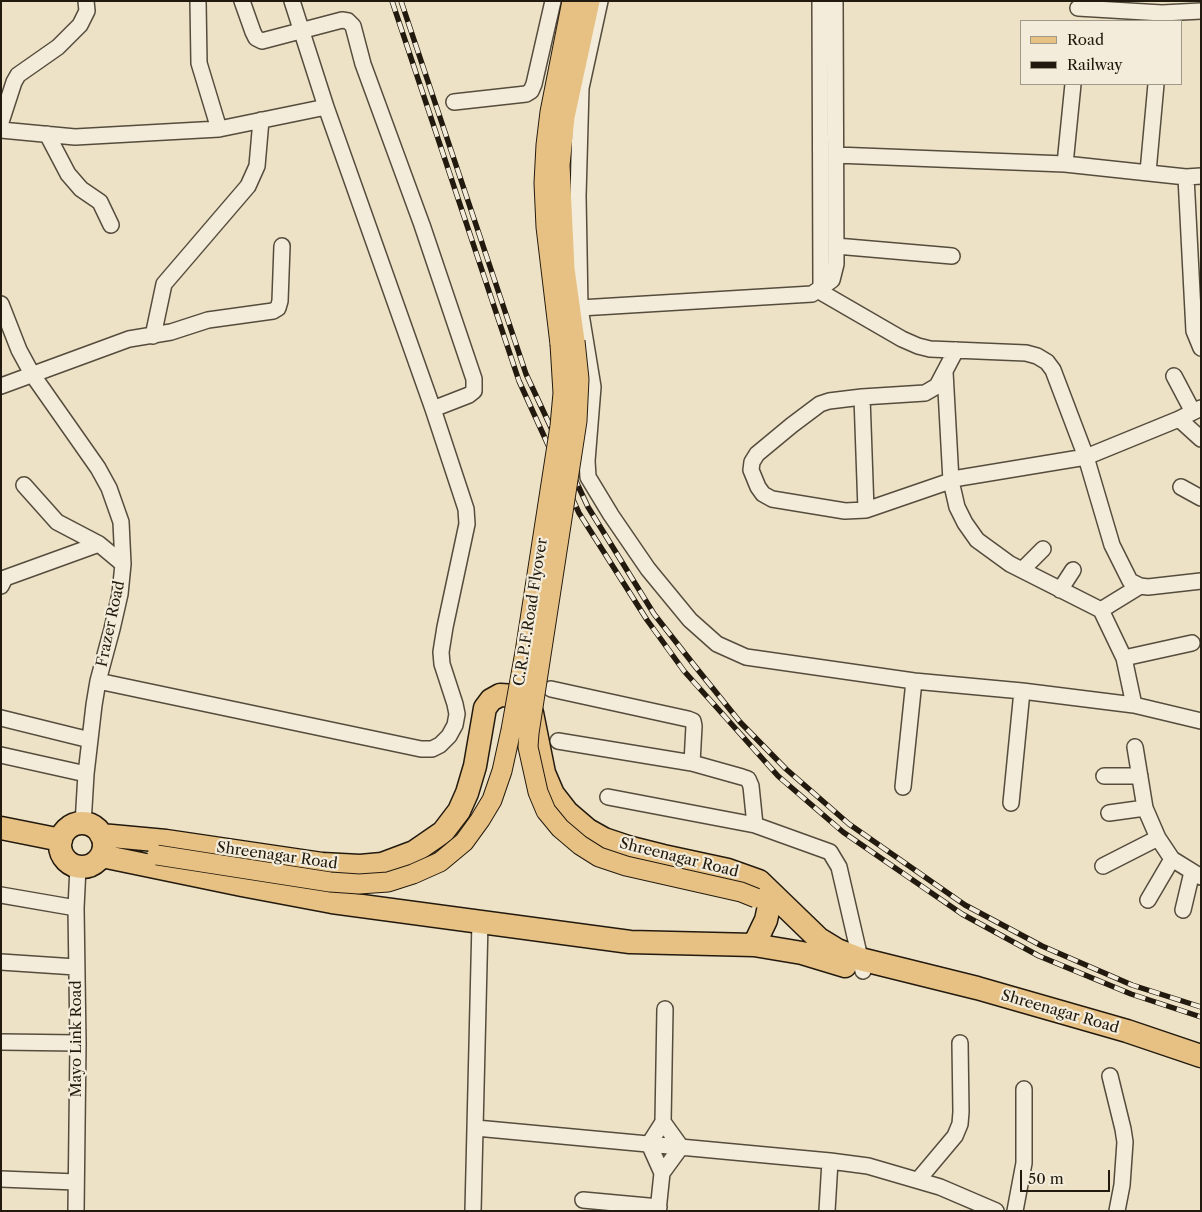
<!DOCTYPE html>
<style>
body{margin:0}
#map{position:relative;width:1202px;height:1212px;overflow:hidden;background:#ede2c6;font-family:"Libre Caslon Text",serif}
canvas{display:block}
.frame{position:absolute;inset:0;border:2px solid #231a0f;pointer-events:none}
.legend{position:absolute;left:1020px;top:20px;width:162px;height:65px;box-sizing:border-box;background:#f3ecda;border:1px solid #a09889;margin:0;padding:6px 9px;list-style:none;font-size:15px;color:#231a0f}
.legend li{display:flex;align-items:center;gap:10px;height:25px}
.legend b{width:25px;border:1px solid #a09889}
.scale{position:absolute;left:1020px;top:1170px;width:90px;height:22px;box-sizing:border-box;border:2px solid #231a0f;border-top:0;padding-left:6px;font-size:15px;line-height:18px;white-space:nowrap;color:#231a0f;-webkit-text-stroke:4px #f3ecda;paint-order:stroke}
</style>
<div id="map">
<canvas width="1202" height="1212"></canvas>
<div class="frame"></div>
<ul class="legend">
<li><b style="height:6px;background:#e6c183"></b>Road</li>
<li><b style="height:6px;background:#231a0f"></b>Railway</li>
</ul>
<div class="scale">50 m</div>
</div>
<script>
const context = document.querySelector('canvas').getContext('2d');
context.lineJoin = 'round';
function shape(rows) {
  const path = new Path2D();
  for (const r of rows) {
    if (r.length === 3) {
      path.moveTo(r[0] + r[2], r[1]);
      path.arc(r[0], r[1], r[2], 0, 2 * Math.PI);
      continue;
    }
    path.moveTo(r[0], r[1]);
    for (let i = 2; i < r.length; i += 2) path.lineTo(r[i], r[i + 1]);
  }
  return path;
}
function stroke(path, color, width, dash) {
  context.strokeStyle = color;
  context.lineWidth = width;
  context.lineCap = dash ? 'butt' : 'round';
  context.setLineDash(dash || []);
  context.stroke(path);
}
function drawText(font, color, halo, rows, align = 'center') {
  context.font = font + ' "Libre Caslon Text",serif';
  context.lineWidth = 4.5;
  context.setLineDash([]);
  context.textBaseline = 'middle';
  context.strokeStyle = halo;
  context.fillStyle = color;
  for (const [text, x, y, turn = 0] of rows) {
    context.save();
    context.translate(x, y);
    context.rotate((+turn || 0) * Math.PI / 180);
    context.textAlign = isNaN(turn) ? turn : align;
    if (halo) context.strokeText(text, 0, 0);
    context.fillText(text, 0, 0);
    context.restore();
  }
}
const minor = shape([
 [198,1,199,63,219,129],
 [242,1,253,32,256,38,262,41,342,20,348,21,353,26,363,64,422,225,474,379,474,391,469,395,433,409],
 [600,1,581,88,578,196,580,308,593,387,587,461,588,477,611,515,648,569,690,620,717,644,746,657,914,681,1022,691,1134,705,1201,721],
 [1078,8,1162,13,1201,11],
 [454,102,526,94,531,91,534,84,553,1],
 [1,122,14,82,18,75,58,47,80,25,87,11,86,1],
 [1,130,75,137,219,129,326,107],
 [47,134,68,174,81,189,100,202,111,225],
 [836,155,1065,164,1073,84],
 [1065,164,1186,177,1201,176],
 [1148,172,1156,84],
 [1186,177,1194,331,1201,348],
 [836,246,952,256],
 [819,291,902,339,918,346,930,349,1026,353,1037,356,1047,362,1053,370,1086,457,1179,419,1201,408],
 [819,291,821,284,820,1],
 [1,304,19,350,32,374,98,468,109,488,121,522,123,564,120,594,112,629,98,681,94,705,86,774,83,824],
 [580,308,812,294,832,280,836,264,835,1],
 [153,336,164,284,248,186,257,166,261,120],
 [956,350,937,386,925,393,862,397,829,401,820,404,792,425,757,454,752,462,751,470,758,487,763,494,772,499,845,511,866,510,959,478,1086,457,1112,545,1130,581,1140,586,1148,587,1201,581],
 [945,372,951,481,957,507,965,523,977,540,1010,564,1101,610,1140,586],
 [1174,376,1193,412],
 [1,386,129,339,171,332,208,320,273,311,278,308,280,301,282,246],
 [862,397,866,510],
 [1179,419,1201,439],
 [24,485,57,522,99,544,123,564],
 [1181,487,1201,498],
 [1022,570,1043,549],
 [1,586,5,578,99,544],
 [1060,590,1073,570],
 [1101,610,1124,658,1134,705],
 [1124,658,1192,643],
 [98,681,421,749,432,749,440,745,449,736,455,725,457,714,455,704,442,664,441,652,445,627,467,524,466,509,433,409,326,107,292,1],
 [551,689,688,719,693,721,694,726,692,763],
 [1,718,90,740],
 [558,741,692,763,742,777,748,779,751,786,755,825],
 [1135,747,1145,808,1158,838,1172,859,1201,877],
 [1,755,86,774],
 [1104,776,1140,776],
 [903,787,914,681],
 [608,797,755,825,830,852,839,867,863,971],
 [1011,803,1022,691],
 [1109,813,1145,808],
 [1103,866,1158,838],
 [1,895,76,908],
 [1148,900,1172,859],
 [1183,910,1192,872],
 [1,962,76,967],
 [1,1042,78,1043],
 [1110,1076,1123,1129,1125,1142,1122,1185,1117,1211],
 [476,1128,830,1161,868,1166,940,1187,996,1211],
 [662,1173,681,1147,663,1122,665,1009],
 [1,1179,76,1182],
 [918,1180,955,1136,960,1124,961,1112,960,1043],
 [583,1200,659,1207],
 [76,1211,78,1043,76,908,78,867],
 [473,1211,480,922],
 [658,1211,662,1173,649,1144,663,1122],
 [827,1211,830,1161],
 [1015,1211,1024,1163,1024,1089]
]);
const major = shape([
 [575,341,565,269,560,165,565,117,590,1],
 [560,344,546,227,544,183,546,145,550,112,572,1]
]);
const highway = shape([
 [82,845,22],
 [1,828,61,840],
 [101,835,166,841,322,864,360,866,382,864,414,852,443,832,459,811,467,793,475,766,485,708,491,700,500,695,516,696,522,698,528,704,532,713,544,773,553,794,567,812,588,830,604,839,631,848,663,856,728,870,759,881,819,939,837,950,860,959,977,988,1127,1031,1201,1056],
 [102,856,242,885,332,902,630,942,754,945,802,953,845,966],
 [754,945,766,920,769,906]
]);
const rail = shape([
 [392,1,519,381,579,513,647,620,684,671,778,776,843,832,962,914,1039,956,1131,994,1201,1017],
 [401,1,526,374,588,507,654,614,694,665,740,722,786,769,849,824,965,905,1042,946,1132,985,1201,1007]
]);
const majorBridge = shape([
 [575,341,579,379,577,421,529,733,528,747,538,792,546,811,560,828,580,845,599,857,626,866,741,892,756,898],
 [157,855,330,882,359,884,388,882,413,874,440,862,464,842,480,820,492,800,502,771,511,730,525,652,560,426,563,393,560,344]
]);
const streetNames = [
 ["C.R.P.F.Road Flyover",531,612,-81],
 ["Frazer Road",111,624,-78],
 ["Shreenagar Road",277,856,8],
 ["Shreenagar Road",679,858,14],
 ["Shreenagar Road",1060,1012,16],
 ["Mayo Link Road",77,1039,-90]
];
stroke(minor, '#564c3d', 18);
stroke(major, '#231a0f', 21);
stroke(highway, '#231a0f', 25);
stroke(minor, '#f3ecda', 15);
stroke(major, '#e6c183', 19);
stroke(highway, '#e6c183', 22);
stroke(rail, '#231a0f', 5.5);
stroke(rail, '#f3ecda', 4, [11]);
stroke(majorBridge, '#231a0f', 21, []);
stroke(majorBridge, '#e6c183', 19);
drawText('15px', '#231a0f', '#f3ecda', streetNames);
</script>
